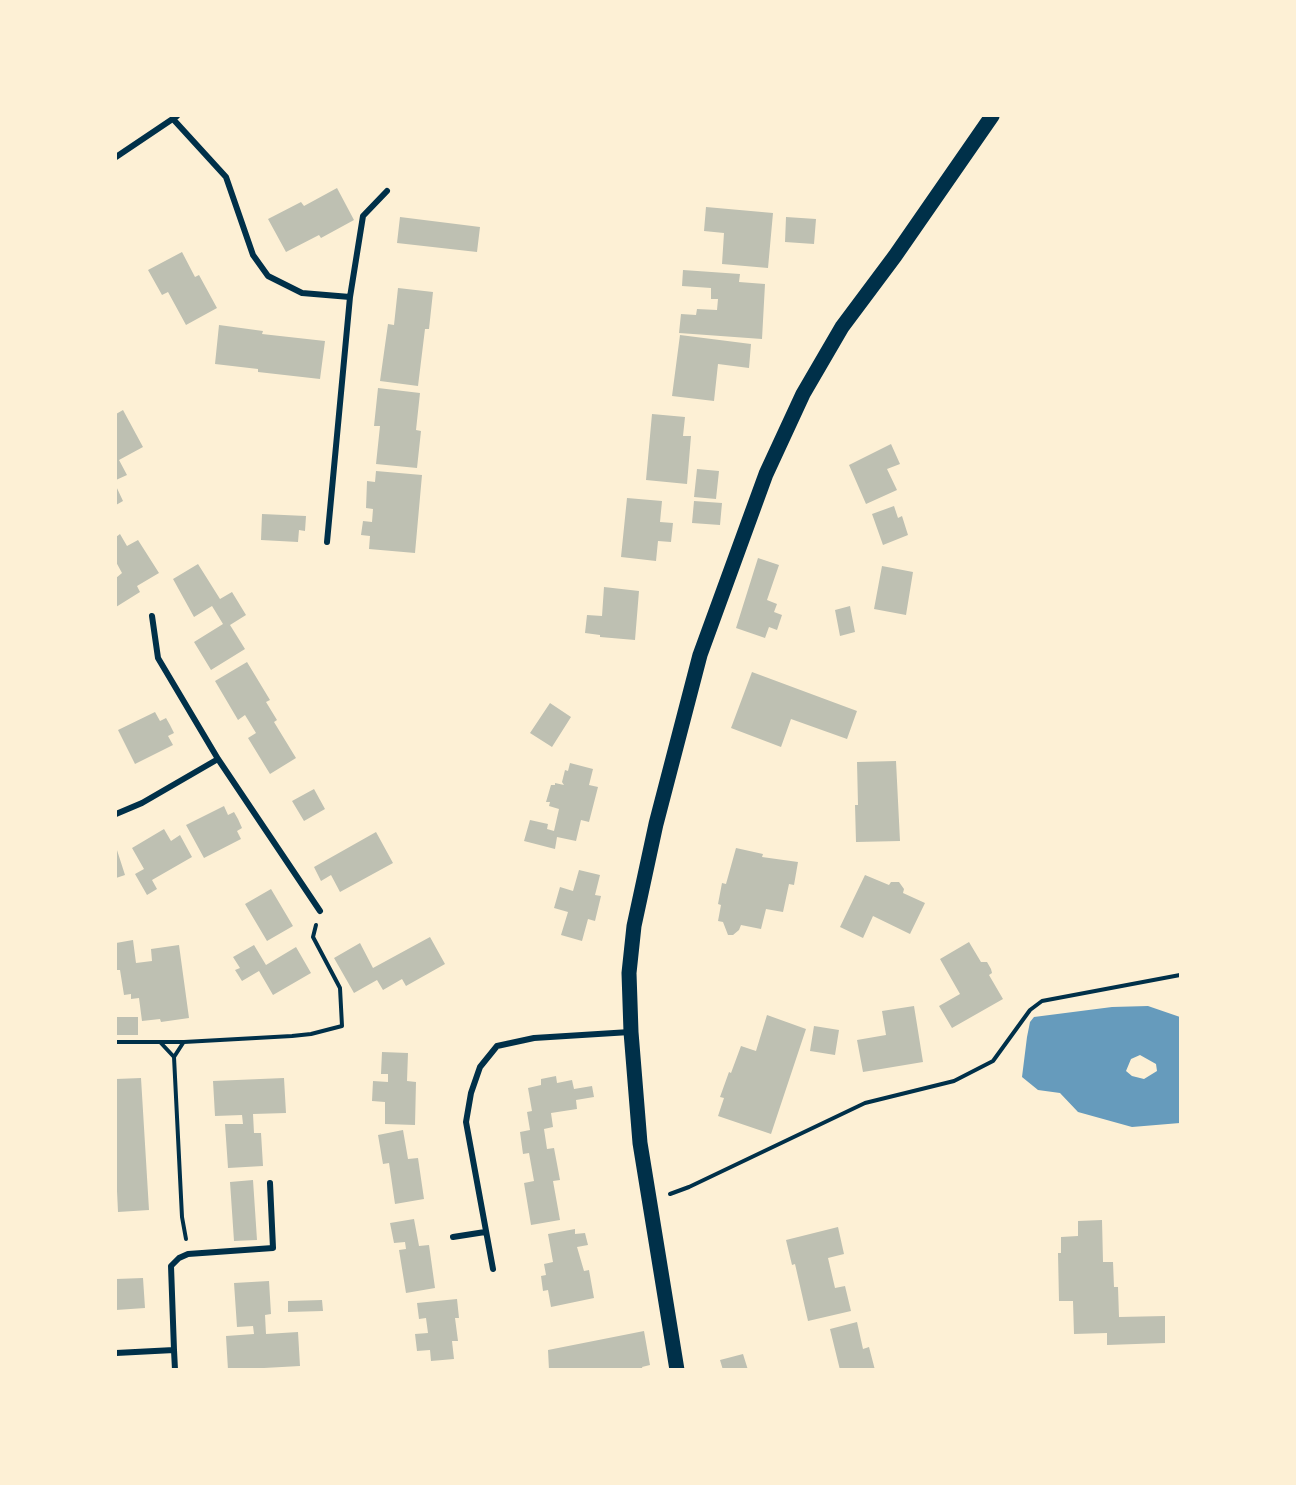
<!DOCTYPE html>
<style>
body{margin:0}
#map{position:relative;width:1296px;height:1485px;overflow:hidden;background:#fdf0d5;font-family:"Exo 2",sans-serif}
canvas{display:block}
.frame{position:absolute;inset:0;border:117px solid #fdf0d5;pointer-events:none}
</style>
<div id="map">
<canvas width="1296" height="1485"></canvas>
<div class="frame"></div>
</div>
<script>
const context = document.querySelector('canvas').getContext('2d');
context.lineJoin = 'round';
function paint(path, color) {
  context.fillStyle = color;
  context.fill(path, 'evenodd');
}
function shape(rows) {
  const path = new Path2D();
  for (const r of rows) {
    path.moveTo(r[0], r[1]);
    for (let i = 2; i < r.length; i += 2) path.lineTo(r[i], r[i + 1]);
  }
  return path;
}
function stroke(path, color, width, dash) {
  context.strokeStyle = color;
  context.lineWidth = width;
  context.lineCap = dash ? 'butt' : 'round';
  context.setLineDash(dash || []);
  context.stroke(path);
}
const water = shape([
 [1148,1006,1180,1017,1180,1123,1132,1127,1078,1112,1060,1093,1038,1090,1022,1077,1027,1037,1030,1022,1034,1017,1112,1007],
 [1140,1055,1156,1064,1157,1071,1144,1079,1132,1076,1126,1071,1131,1059]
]);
const building = shape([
 [337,188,354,220,321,238,319,235,286,252,268,219,301,202,304,206],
 [706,207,773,213,768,268,722,264,724,233,704,231],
 [400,217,480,227,477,252,397,243],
 [786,217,816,219,814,244,785,242],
 [182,252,195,277,199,275,217,308,186,325,168,292,162,295,148,270],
 [683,270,740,274,739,282,765,284,762,339,679,333,681,314,696,315,697,309,717,310,718,299,711,299,711,288,682,286],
 [398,288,433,292,429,329,425,329,418,386,380,381,388,324,394,325],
 [219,325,263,331,262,334,325,341,320,379,258,372,258,369,215,364],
 [680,335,751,344,749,368,718,364,714,401,672,396],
 [378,388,420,393,416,430,421,431,417,468,376,464,380,426,374,426],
 [123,410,143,447,119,460,127,475,116,480,116,414],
 [652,414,685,417,683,436,691,436,687,484,646,480],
 [891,444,900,464,887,469,897,490,866,504,849,465],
 [697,469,719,471,716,499,694,497],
 [376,471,422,475,415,553,369,549,370,536,361,535,363,521,372,522,373,509,366,508,367,481,375,482],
 [116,486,123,501,116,505],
 [627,498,662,501,660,522,673,523,671,542,658,541,656,561,621,557],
 [694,501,722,503,720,525,692,523],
 [894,506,898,518,902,516,908,535,883,545,872,514],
 [262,514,306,516,305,531,299,530,298,542,261,540],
 [120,534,127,546,138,540,159,573,137,586,140,592,116,607,116,578,122,573,116,562,116,537],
 [758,558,779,565,767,600,777,604,774,612,782,615,777,630,769,627,765,638,736,628],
 [198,564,220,599,232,592,246,615,230,625,245,649,211,670,194,642,223,624,212,606,194,617,173,579],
 [882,566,913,572,906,615,874,609],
 [604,587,639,591,635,640,600,637,600,635,585,633,587,615,602,616],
 [850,606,855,632,840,636,835,610],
 [247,662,270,700,266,702,277,720,274,722,296,758,270,774,248,738,256,733,245,715,238,720,215,681],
 [752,672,857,711,847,739,791,719,781,747,731,728],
 [550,703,571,717,552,747,530,733],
 [155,712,160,721,166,718,170,725,174,733,168,736,173,745,135,764,118,730],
 [896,761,900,841,856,842,855,805,858,805,857,762],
 [570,763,593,769,589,785,598,787,589,822,581,820,576,841,557,837,555,849,524,841,530,820,548,824,547,829,554,831,559,809,549,806,550,802,546,802,551,785,555,785,555,783,564,785,562,782,565,770,568,771],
 [314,789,325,809,304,821,292,801],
 [224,806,228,815,234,812,238,819,242,828,237,831,241,839,204,858,186,825],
 [164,829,171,841,180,835,192,857,152,880,157,889,147,895,135,874,144,869,132,848],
 [376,832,393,863,340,892,331,875,321,881,314,867],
 [116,847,125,875,116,878],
 [736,848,763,854,762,857,798,862,794,885,789,884,783,912,766,909,761,929,741,925,739,930,733,935,728,935,723,922,718,921,721,905,718,904,722,883,726,884],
 [579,870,600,875,595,895,601,896,595,921,588,919,582,941,561,935,568,912,554,908,560,887,573,891],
 [865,875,889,885,891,882,899,882,904,889,903,893,925,903,910,934,873,916,863,938,840,927],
 [271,889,293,926,267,941,245,904],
 [430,937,445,964,406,986,402,979,383,990,377,980,354,993,334,958,360,943,373,968],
 [133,940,136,963,152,961,151,949,179,945,189,1018,161,1022,160,1019,142,1021,139,998,131,999,131,994,124,995,120,970,116,970,116,943],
 [969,942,981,962,987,962,991,969,992,973,989,975,1003,999,952,1028,939,1006,960,994,940,959],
 [254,945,266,965,296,947,311,973,273,995,259,971,242,981,235,970,240,968,233,957],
 [914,1006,923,1062,863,1072,857,1040,886,1035,882,1011],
 [767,1015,806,1029,771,1134,718,1116,724,1098,720,1097,729,1072,731,1073,741,1046,756,1051],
 [116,1017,138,1017,138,1035,116,1035],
 [814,1026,839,1030,835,1055,810,1051],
 [382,1052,408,1053,407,1081,416,1082,415,1125,385,1124,385,1102,372,1101,373,1081,388,1082,388,1074,381,1074],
 [556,1076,557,1083,572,1080,574,1089,592,1086,594,1097,576,1100,577,1109,551,1113,553,1127,544,1129,547,1149,554,1148,560,1180,553,1181,560,1220,531,1225,524,1183,534,1181,529,1153,523,1154,520,1132,530,1130,527,1112,532,1111,528,1088,541,1085,541,1079],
 [141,1078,149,1210,118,1212,116,1170,116,1079],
 [284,1078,286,1113,253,1114,254,1133,261,1133,263,1166,228,1168,225,1124,243,1124,242,1115,215,1116,213,1081],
 [403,1130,408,1159,418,1158,424,1199,395,1204,389,1163,383,1164,378,1135],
 [253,1180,257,1240,234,1241,230,1182],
 [414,1219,419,1246,429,1245,435,1288,406,1293,399,1250,406,1249,405,1242,394,1243,390,1223],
 [1102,1220,1103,1262,1113,1262,1114,1287,1118,1287,1119,1317,1165,1316,1165,1343,1107,1345,1107,1333,1074,1334,1073,1301,1059,1301,1058,1253,1061,1253,1061,1237,1078,1236,1078,1221],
 [838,1227,844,1254,828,1258,835,1288,845,1286,851,1311,808,1321,795,1264,792,1265,786,1240],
 [575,1229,575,1234,585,1233,588,1245,577,1247,584,1271,589,1270,594,1298,551,1307,548,1290,543,1291,541,1276,546,1275,544,1264,553,1262,548,1234],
 [143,1278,145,1308,116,1310,116,1279],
 [269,1281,271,1314,265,1315,266,1334,298,1332,300,1366,228,1370,226,1336,254,1334,253,1326,237,1327,234,1283],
 [457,1299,459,1318,455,1318,458,1341,452,1341,454,1359,431,1361,430,1350,417,1351,415,1334,428,1333,426,1318,419,1319,417,1303],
 [322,1300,323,1311,288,1312,288,1301],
 [857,1322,863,1349,869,1347,875,1370,840,1370,830,1329],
 [644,1331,650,1365,642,1367,643,1370,549,1370,548,1350],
 [743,1354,748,1370,723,1370,720,1360]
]);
const path = shape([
 [116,1042,184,1042,292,1036,311,1034,342,1026,340,988,313,937,316,925],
 [160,1042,174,1057],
 [183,1043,174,1057,182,1217,186,1239],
 [670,1194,689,1187,865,1103,954,1081,993,1061,1030,1010,1042,1001,1180,975]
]);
const minor = shape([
 [173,119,226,177,253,255,268,276,302,293,350,297],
 [116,157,177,116],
 [327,542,350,297,363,216,387,191],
 [152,616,158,658,218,759,320,911],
 [116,814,142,803,218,759],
 [453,1237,485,1232],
 [493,1269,466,1122,471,1093,480,1067,497,1046,534,1038,630,1032],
 [174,1350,175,1370],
 [116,1353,174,1350,171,1266,179,1258,188,1254,273,1248,270,1183]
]);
const primary = shape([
 [677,1370,640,1143,631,1032,629,973,634,926,656,824,700,655,766,474,803,394,842,327,895,256,992,116]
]);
paint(water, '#669bbc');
paint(building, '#bec0b2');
stroke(path, '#003049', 4);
stroke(minor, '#003049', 6);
stroke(primary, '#003049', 15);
</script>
